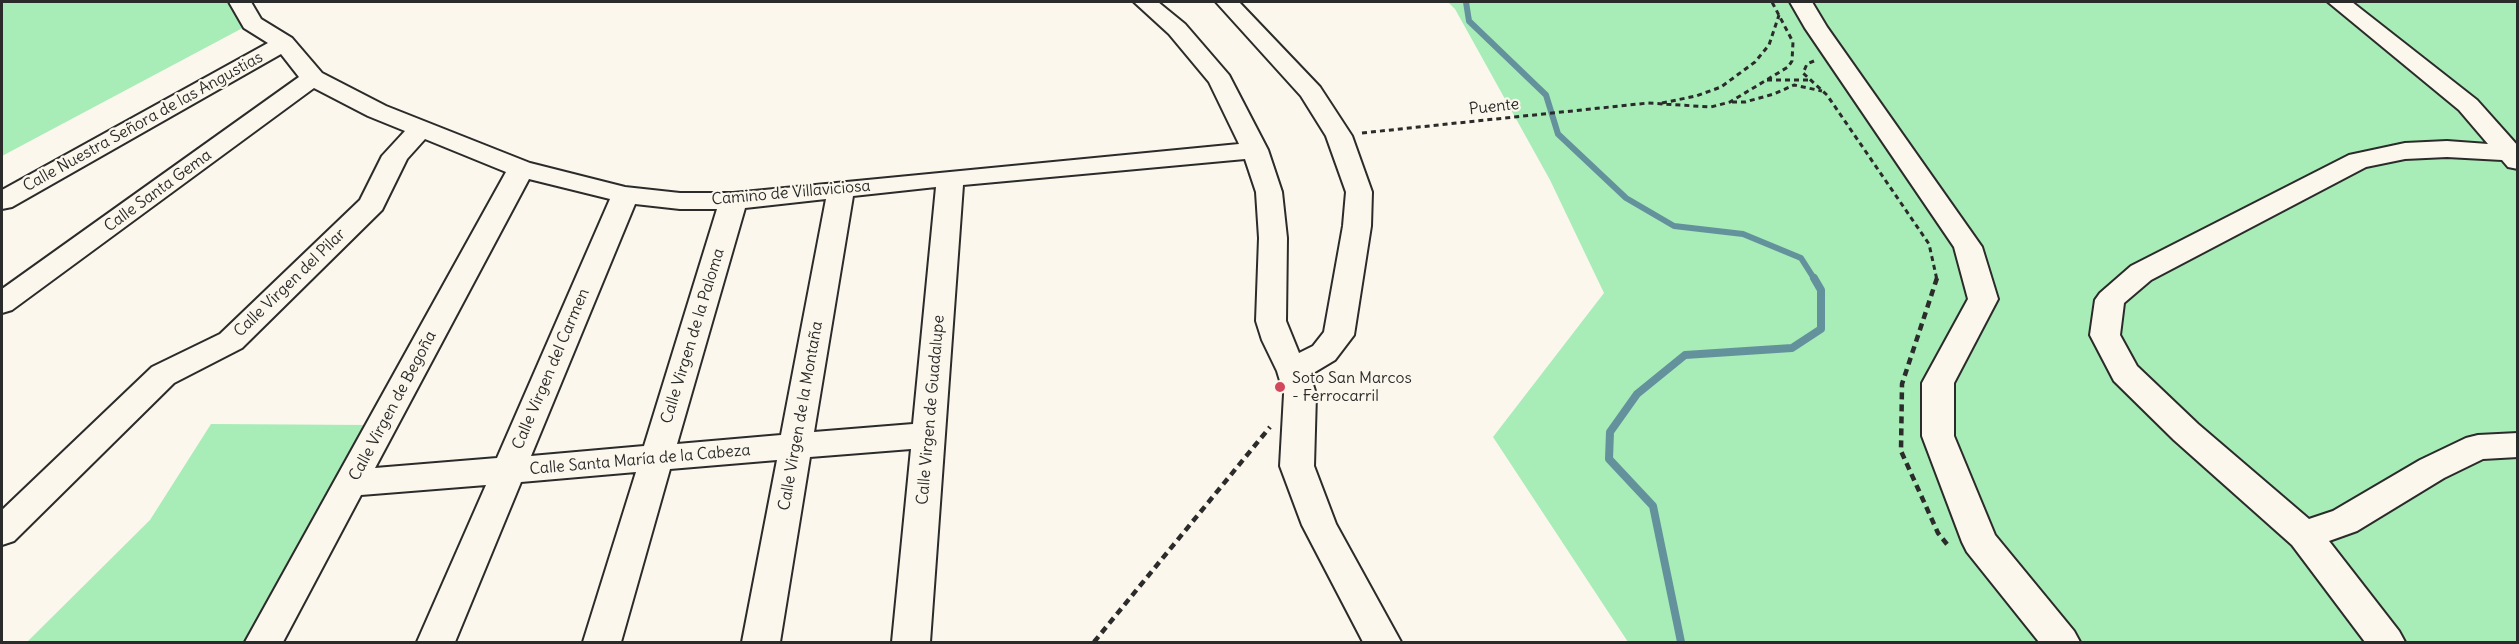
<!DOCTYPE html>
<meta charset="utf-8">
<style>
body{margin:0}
#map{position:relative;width:2519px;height:644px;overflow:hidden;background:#fbf7ec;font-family:Delius,sans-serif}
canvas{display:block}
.frame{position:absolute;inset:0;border:3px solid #2b2b2b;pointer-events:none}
</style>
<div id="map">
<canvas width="2519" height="644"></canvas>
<div class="frame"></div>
</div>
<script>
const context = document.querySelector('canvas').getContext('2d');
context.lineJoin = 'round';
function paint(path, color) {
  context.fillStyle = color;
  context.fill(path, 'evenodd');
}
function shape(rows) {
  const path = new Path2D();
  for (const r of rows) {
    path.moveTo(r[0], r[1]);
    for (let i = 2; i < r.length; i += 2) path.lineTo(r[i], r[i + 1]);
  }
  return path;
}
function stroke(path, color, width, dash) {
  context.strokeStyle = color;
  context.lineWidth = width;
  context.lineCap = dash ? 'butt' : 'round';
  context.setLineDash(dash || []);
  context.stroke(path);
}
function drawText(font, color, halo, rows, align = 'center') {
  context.font = font + ' Delius,sans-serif';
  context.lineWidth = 4.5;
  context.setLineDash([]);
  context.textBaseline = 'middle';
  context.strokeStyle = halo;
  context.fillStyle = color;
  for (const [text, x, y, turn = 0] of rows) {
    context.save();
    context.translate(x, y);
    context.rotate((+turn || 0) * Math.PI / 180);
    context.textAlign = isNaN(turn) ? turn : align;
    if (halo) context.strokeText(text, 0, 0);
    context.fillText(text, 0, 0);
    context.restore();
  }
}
const green = shape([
 [2,2,244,2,252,23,2,156],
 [1448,2,2517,2,2517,642,1628,642,1493,437,1604,293,1550,180,1455,9],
 [211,424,370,425,250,642,27,642,150,520]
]);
const streamFar1 = shape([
 [1466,2,1469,21,1546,95,1558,134,1626,198,1674,226,1743,234,1801,258,1815,280]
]);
const stream = shape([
 [1681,642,1653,506,1609,459,1610,432,1637,394,1685,355,1792,348,1821,329,1821,290,1814,278]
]);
const pathFar1 = shape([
 [1814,61,1807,64,1803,73,1827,95,1929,244,1937,280],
 [1767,80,1810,80],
 [1732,102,1745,102,1774,94,1794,85,1822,91],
 [1662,103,1696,96,1721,87,1755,62,1769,45,1779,15],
 [1362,133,1648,103,1711,107,1730,102,1788,67,1792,61,1793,42,1772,2]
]);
const path = shape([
 [1937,278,1902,384,1901,451,1938,533,1950,548],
 [1094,642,1270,427]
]);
const minor = shape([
 [229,2,251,2,261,19,292,38,322,73,386,106,530,163,625,187,680,193,733,193,1239,144,1209,82,1169,34,1134,2,1158,2,1185,24,1229,75,1268,150,1282,192,1287,238,1286,321,1299,353,1313,346,1324,332,1343,226,1346,192,1326,136,1301,96,1216,2,1239,2,1320,87,1352,136,1372,192,1371,226,1354,335,1335,360,1310,375,1316,394,1314,466,1336,524,1401,642,1363,642,1302,525,1280,466,1284,394,1277,371,1262,340,1256,321,1259,238,1256,192,1245,159,963,185,930,642,892,642,911,449,810,457,780,642,742,642,777,460,670,469,621,642,583,642,636,472,521,482,455,642,417,642,486,485,361,495,283,642,245,642,506,172,425,139,407,159,382,210,242,348,174,383,14,541,2,545,2,510,152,367,220,334,360,200,382,156,405,131,368,116,314,88,12,310,2,313,2,289,299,77,281,54,12,207,2,209,2,190,268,43,244,28,229,2],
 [529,179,610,199,497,458,375,468,529,179],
 [936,187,913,424,814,432,853,196,936,187],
 [826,199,781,435,677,444,745,208,826,199],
 [635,204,680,209,717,209,644,446,531,456,635,204],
 [1790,2,1812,2,1827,27,1982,247,1998,299,1954,383,1954,436,1995,535,2074,631,2080,642,2039,642,1967,552,1962,542,1922,436,1922,383,1968,299,1954,247,1805,28,1790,2],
 [2328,2,2352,2,2477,100,2518,146,2518,169,2508,167,2502,160,2447,157,2405,159,2366,167,2151,280,2124,303,2120,335,2137,366,2198,424,2309,519,2333,511,2420,460,2466,438,2478,435,2518,433,2518,457,2483,459,2444,478,2357,531,2329,541,2399,631,2405,642,2365,642,2292,545,2174,440,2114,381,2090,335,2095,300,2100,293,2131,266,2349,155,2405,143,2447,141,2488,144,2459,110,2328,2]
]);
const markers = [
 [1280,387,6,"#d1495b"]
];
const streetNames = [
 ["Puente",1494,107,-6],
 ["Calle Nuestra Señora de las Angustias",143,122,-29],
 ["Calle Santa Gema",158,191,-36],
 ["Camino de Villaviciosa",791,193,-5],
 ["Calle Virgen del Pilar",290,283,-44],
 ["Calle Virgen de la Paloma",693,336,-73],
 ["Calle Virgen del Carmen",551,369,-67],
 ["Calle Virgen de Begoña",393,406,-62],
 ["Calle Virgen de Guadalupe",931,410,-85],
 ["Calle Virgen de la Montaña",801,416,-80],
 ["Calle Santa María de la Cabeza",640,460,-5]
];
const poiNames = [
 ["Soto San Marcos",1292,378],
 ["- Ferrocarril",1292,396]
];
paint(green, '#a8ecb7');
stroke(streamFar1, '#63929d', 6);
stroke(stream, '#63929d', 8);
stroke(minor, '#2b2b2b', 4);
stroke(pathFar1, '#2b2b2b', 3, [5, 4]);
stroke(path, '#2b2b2b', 4.5, [7, 5]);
paint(minor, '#fbf7ec');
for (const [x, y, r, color] of markers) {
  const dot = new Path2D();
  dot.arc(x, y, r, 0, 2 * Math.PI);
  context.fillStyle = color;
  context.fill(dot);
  stroke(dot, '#fbf7ec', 2);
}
drawText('16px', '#2b2b2b', '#fbf7ec', streetNames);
drawText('16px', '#2b2b2b', '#fbf7ec', poiNames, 'left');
</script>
